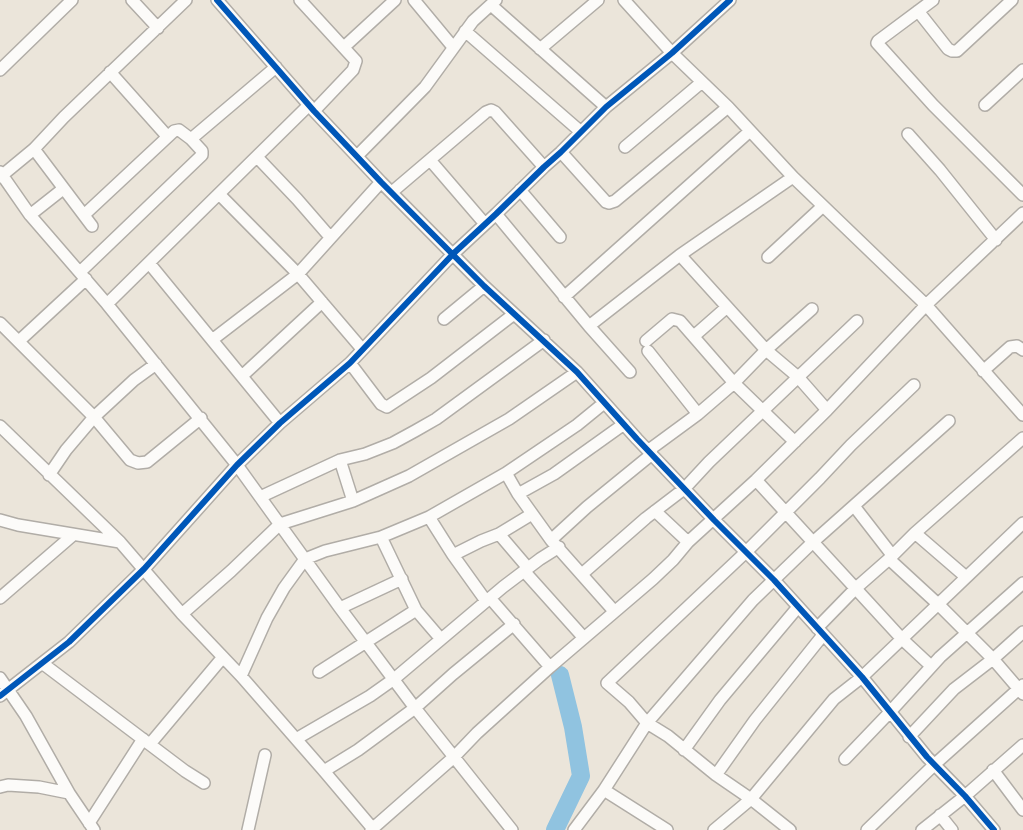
<!DOCTYPE html>
<style>
body{margin:0}
canvas{display:block;background:#ebe5da}
</style>
<canvas width="1023" height="830"></canvas>
<script>
const context = document.querySelector('canvas').getContext('2d');
context.lineJoin = 'round';
function shape(rows) {
  const path = new Path2D();
  for (const r of rows) {
    path.moveTo(r[0], r[1]);
    for (let i = 2; i < r.length; i += 2) path.lineTo(r[i], r[i + 1]);
  }
  return path;
}
function stroke(path, color, width, dash) {
  context.strokeStyle = color;
  context.lineWidth = width;
  context.lineCap = dash ? 'butt' : 'round';
  context.setLineDash(dash || []);
  context.stroke(path);
}
const river = shape([
 [555,830,581,776,573,727,560,675]
]);
const minor = shape([
 [132,0,158,28],
 [217,0,314,111,381,182,484,286,577,372,637,439,714,520,774,580,862,677,927,757,965,796,994,830],
 [300,0,356,61,353,70,314,111],
 [414,0,453,47],
 [624,0,672,53,728,107,793,177,926,305,1023,415],
 [933,0,878,41,877,43,933,105,1023,195],
 [491,5,606,107],
 [918,11,948,49,952,51,957,51,1012,0],
 [465,31,581,132],
 [344,47,395,0],
 [540,49,598,0],
 [0,70,72,0],
 [110,72,167,136],
 [985,105,1023,70],
 [908,134,940,170,996,240],
 [191,139,276,67],
 [625,147,702,82],
 [34,149,92,226],
 [561,152,606,202,609,203,615,201,728,107],
 [357,156,425,87,473,21,496,0],
 [257,157,297,199,330,237],
 [430,160,485,224],
 [0,172,30,215,107,304,237,465,340,608,415,708,512,830],
 [0,177,34,149,64,117,186,0],
 [520,190,560,237],
 [392,192,486,112,491,110,495,112,544,167],
 [219,194,298,274,362,349],
 [496,214,589,326,680,255,793,177],
 [30,215,63,189],
 [680,255,766,350,798,377,827,410],
 [768,257,823,206],
 [149,263,280,423],
 [80,272,202,155,202,151,191,139,179,130,174,131,84,215],
 [564,297,750,131],
 [107,304,309,105],
 [444,319,484,286],
 [0,323,94,417,130,460,138,463,147,462,201,418],
 [589,326,630,372],
 [694,336,727,307],
 [212,340,298,274,381,182],
 [19,341,86,279],
 [646,341,672,319,680,321,734,383,795,442],
 [648,351,698,414],
 [350,363,381,404,387,407,431,378,514,314],
 [983,371,1010,347,1017,346,1023,350],
 [242,376,322,302],
 [0,426,120,542,182,614,241,676,324,771,374,830],
 [649,450,698,414,734,383,766,350,812,309],
 [340,460,353,501],
 [506,473,518,494,551,540,614,611],
 [49,475,66,450,94,417,134,380,156,364],
 [756,480,902,639,931,666],
 [518,494,554,474,624,424],
 [260,497,340,460,365,454,393,443,415,431,436,419,544,340],
 [854,506,892,555],
 [655,511,688,542],
 [429,517,453,555,486,601],
 [0,520,18,525,120,542],
 [915,533,966,577],
 [499,534,528,568],
 [381,537,416,610,440,638],
 [551,540,587,507,652,454],
 [453,555,481,541,499,534,532,514],
 [889,559,939,605,993,659,1023,694],
 [524,571,584,638],
 [582,574,646,518,684,489,709,462,857,321],
 [0,598,73,535],
 [490,598,550,667],
 [340,608,402,579],
 [182,614,231,571,280,524,353,501,409,476,509,419,577,372],
 [817,628,856,588,889,559,915,533,1023,438],
 [42,663,185,771,204,783],
 [319,672,416,610],
 [241,676,267,618,284,588,305,559,325,551,381,537,429,517,506,473,577,425,604,403],
 [0,678,26,716,69,793],
 [0,696,69,642,144,569,237,465,280,423,350,363,454,253,496,214,544,167,561,152,606,107,672,53,730,0],
 [909,737,954,689,993,659,1023,632],
 [296,739,370,696,394,679,503,587,540,559,559,547],
 [150,744,223,657],
 [684,750,720,700,798,607],
 [845,759,890,712,940,657,1023,583],
 [993,770,1023,810],
 [324,771,358,750,415,708,453,674,514,624],
 [716,775,755,720,823,635],
 [0,787,8,785,39,787,69,793,94,830],
 [604,790,667,830],
 [940,815,952,830],
 [89,823,143,739],
 [248,830,265,755],
 [371,830,454,757,477,733,550,667,653,579,673,560,688,542,756,480,827,410,926,305,1023,213],
 [574,830,604,790,647,723,753,600,813,542,949,421],
 [714,830,751,799,834,699,862,677,1023,523],
 [790,830,751,799,716,775,668,736,647,723,629,702,607,683,746,552,820,478,851,445,914,385],
 [867,830,935,764,1023,685],
 [922,830,965,796,1023,745]
]);
const cycleway = shape([
 [217,0,314,111,381,182,484,286,577,372,637,439,714,520,774,580,862,677,927,757,965,796,994,830],
 [0,696,69,642,144,569,237,465,280,423,350,363,454,253,496,214,544,167,561,152,606,107,672,53,730,0]
]);
stroke(river, '#90c3e0', 18);
stroke(minor, '#b1ada7', 14);
stroke(minor, '#fcfbf9', 11);
stroke(cycleway, '#0057b8', 6);
</script>
